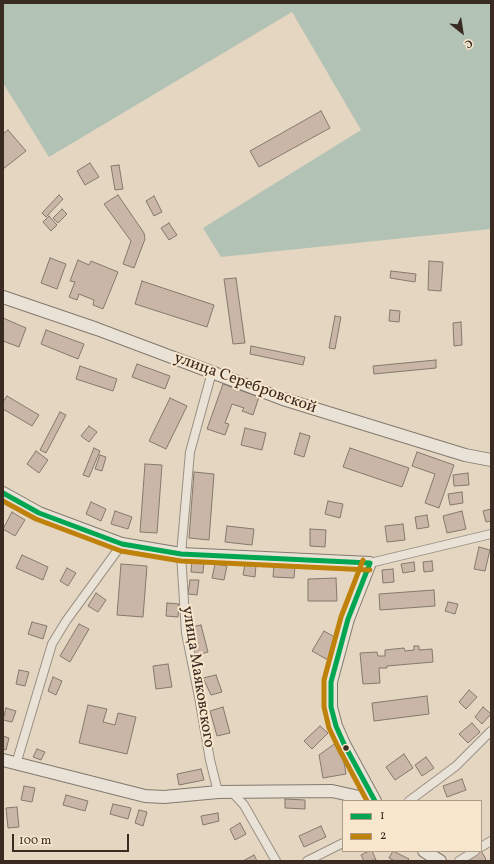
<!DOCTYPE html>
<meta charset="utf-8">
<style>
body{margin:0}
#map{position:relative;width:494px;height:864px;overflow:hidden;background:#e5d6c1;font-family:Vollkorn,serif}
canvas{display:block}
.frame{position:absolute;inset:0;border:4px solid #392b22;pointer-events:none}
.legend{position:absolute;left:342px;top:800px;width:140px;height:52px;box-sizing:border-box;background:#f8e6cd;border:1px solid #ac9b89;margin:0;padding:5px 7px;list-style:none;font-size:12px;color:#392b22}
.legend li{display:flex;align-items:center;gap:8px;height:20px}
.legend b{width:20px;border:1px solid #ac9b89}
.north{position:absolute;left:442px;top:12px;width:40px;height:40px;-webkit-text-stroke:3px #f8e6cd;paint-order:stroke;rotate:150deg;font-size:11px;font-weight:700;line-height:16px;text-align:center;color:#392b22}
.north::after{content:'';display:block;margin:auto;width:14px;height:18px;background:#392b22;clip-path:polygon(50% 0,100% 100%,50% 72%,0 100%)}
.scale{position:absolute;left:12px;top:834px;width:117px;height:18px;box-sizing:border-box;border:2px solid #392b22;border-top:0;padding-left:5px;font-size:12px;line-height:14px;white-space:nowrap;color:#392b22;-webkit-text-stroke:3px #f8e6cd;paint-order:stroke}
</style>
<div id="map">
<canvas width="494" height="864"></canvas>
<div class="frame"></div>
<ul class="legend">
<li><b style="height:5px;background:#00a651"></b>1</li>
<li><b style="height:5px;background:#be810a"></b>2</li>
</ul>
<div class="north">С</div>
<div class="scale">100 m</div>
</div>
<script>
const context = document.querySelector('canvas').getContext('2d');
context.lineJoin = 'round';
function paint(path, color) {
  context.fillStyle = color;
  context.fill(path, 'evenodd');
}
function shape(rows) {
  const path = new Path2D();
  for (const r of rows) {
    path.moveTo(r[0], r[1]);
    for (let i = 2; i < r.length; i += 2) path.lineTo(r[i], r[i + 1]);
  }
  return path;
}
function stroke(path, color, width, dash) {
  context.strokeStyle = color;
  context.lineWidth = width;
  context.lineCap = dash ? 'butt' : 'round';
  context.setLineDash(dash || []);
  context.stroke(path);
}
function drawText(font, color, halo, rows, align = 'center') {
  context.font = font + ' Vollkorn,serif';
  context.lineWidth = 4;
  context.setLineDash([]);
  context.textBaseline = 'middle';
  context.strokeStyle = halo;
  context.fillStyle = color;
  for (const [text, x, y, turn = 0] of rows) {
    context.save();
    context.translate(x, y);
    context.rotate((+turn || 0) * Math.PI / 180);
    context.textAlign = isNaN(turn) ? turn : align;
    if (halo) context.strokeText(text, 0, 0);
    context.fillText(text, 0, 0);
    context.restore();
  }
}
const water = shape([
 [3,3,491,3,491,229,221,257,203,228,361,130,292,12,49,157,3,83]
]);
const building = shape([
 [321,111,330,128,259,167,250,151,321,111],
 [8,130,26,151,3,169,3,134,8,130],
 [90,163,99,177,85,185,77,171,90,163],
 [119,165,123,189,115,190,111,166,119,165],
 [59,195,63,199,46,217,42,213,59,195],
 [118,195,144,233,145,239,134,268,123,264,131,241,104,204,118,195],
 [154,196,162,212,154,216,146,201,154,196],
 [62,209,67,214,58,223,53,218,62,209],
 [49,216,57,225,51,231,43,222,49,216],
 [169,223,177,235,169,240,161,228,169,223],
 [50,258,66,264,57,289,41,283,50,258],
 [78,260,89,265,91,261,118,272,103,309,93,305,94,300,79,294,77,300,69,297,75,282,70,281,78,260],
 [429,261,443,262,441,291,428,290,429,261],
 [391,271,416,274,415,282,390,278,391,271],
 [236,278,245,343,233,344,224,279,236,278],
 [142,281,214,305,207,327,135,304,142,281],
 [390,310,400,311,399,322,389,321,390,310],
 [335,316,341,317,335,349,329,348,335,316],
 [3,318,26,328,19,347,3,341,3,318],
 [461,322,462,345,454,346,453,323,461,322],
 [46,330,84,344,78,359,41,344,46,330],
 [251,346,305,357,303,365,250,354,251,346],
 [436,360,436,368,374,374,373,366,436,360],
 [137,364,170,376,165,389,132,377,137,364],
 [80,366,117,379,113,391,76,379,80,366],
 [223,384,259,397,253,415,242,411,244,408,232,404,225,423,229,424,225,435,207,429,223,384],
 [7,396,39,415,32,426,3,409,3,402,7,396],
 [170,398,187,406,166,449,149,441,170,398],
 [60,412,66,415,46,453,40,450,60,412],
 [89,426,97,432,89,442,81,436,89,426],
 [245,428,266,433,262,450,241,445,245,428],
 [300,433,310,436,304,457,294,454,300,433],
 [94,448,100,451,89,477,83,475,94,448],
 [350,448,409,468,402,487,343,467,350,448],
 [36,451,48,460,39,473,27,464,36,451],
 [417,452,454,465,439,508,425,503,435,474,412,466,417,452],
 [100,455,106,457,102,471,95,469,100,455],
 [145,464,162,465,157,533,140,532,145,464],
 [194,472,214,474,209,540,189,538,194,472],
 [468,473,469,485,454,486,453,475,468,473],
 [462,492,463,503,450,505,448,494,462,492],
 [328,501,343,504,340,518,325,514,328,501],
 [91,502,106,509,101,521,86,514,91,502],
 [491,509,491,521,486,522,483,511,491,509],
 [115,511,132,517,128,529,111,524,115,511],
 [462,511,466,529,447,533,443,516,462,511],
 [12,512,25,520,15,536,3,529,12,512],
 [427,515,429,527,417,529,415,517,427,515],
 [403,524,405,540,387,542,385,526,403,524],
 [227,526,254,529,252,545,225,542,227,526],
 [310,529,326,530,325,547,310,546,310,529],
 [479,547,490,550,485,571,474,569,479,547],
 [22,555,48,567,43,580,16,568,22,555],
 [192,560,204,561,203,573,191,572,192,560],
 [432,561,433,571,424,572,423,562,432,561],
 [414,562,415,571,403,573,401,564,414,562],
 [121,564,147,566,143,617,117,615,121,564],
 [215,564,227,566,224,580,212,578,215,564],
 [245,564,256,565,255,577,243,575,245,564],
 [274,565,295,567,294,578,273,577,274,565],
 [67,568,76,573,68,586,60,581,67,568],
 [393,569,394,582,383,583,382,570,393,569],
 [336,578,337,601,308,601,308,579,336,578],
 [190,580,199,580,197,595,188,594,190,580],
 [434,590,435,606,380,610,379,594,434,590],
 [96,593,106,600,98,612,88,606,96,593],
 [448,602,458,604,455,614,445,611,448,602],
 [167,603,179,604,178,617,166,616,167,603],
 [32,622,47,626,43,639,28,634,32,622],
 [79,624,89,629,70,662,60,656,79,624],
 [201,625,208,652,194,656,187,628,201,625],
 [324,631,340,640,328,660,312,651,324,631],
 [414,646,419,646,419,650,432,649,433,662,387,666,387,668,379,668,380,683,363,684,360,653,377,652,378,656,385,656,385,650,404,648,405,651,414,650,414,646],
 [168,664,172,687,156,689,153,666,168,664],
 [19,670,29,672,25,686,16,684,19,670],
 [216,675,222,692,211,695,203,678,216,675],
 [53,677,62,681,56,695,48,691,53,677],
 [469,690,477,697,466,709,459,702,469,690],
 [427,696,429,714,374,721,372,703,427,696],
 [88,705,107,709,103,722,115,725,118,713,136,717,127,754,79,743,88,705],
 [223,707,230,733,217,736,210,711,223,707],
 [483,707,491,714,482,724,475,717,483,707],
 [6,708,16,711,12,722,3,720,6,708],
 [472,723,480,732,468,743,459,734,472,723],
 [320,726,328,733,312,749,304,741,320,726],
 [3,736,9,738,6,750,3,749,3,736],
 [340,740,346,774,323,778,319,755,340,740],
 [37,749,45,752,41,760,33,757,37,749],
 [404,754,413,768,395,780,386,767,404,754],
 [426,757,434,768,422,776,415,765,426,757],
 [201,769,204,780,179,785,177,774,201,769],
 [462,779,466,790,447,797,443,786,462,779],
 [24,786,35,788,32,802,21,800,24,786],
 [66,795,88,801,85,811,63,805,66,795],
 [285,799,305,800,305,809,285,808,285,799],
 [113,804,131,808,128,819,110,814,113,804],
 [17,807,19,827,8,828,6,808,17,807],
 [139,810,147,812,143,826,135,823,139,810],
 [218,813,219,821,203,825,201,816,218,813],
 [240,823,246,834,235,840,230,829,240,823],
 [321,826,326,837,304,847,299,836,321,826],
 [369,851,372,851,376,860,364,861,361,855,369,851],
 [393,851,409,859,407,861,395,861,389,858,393,851],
 [481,851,486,859,484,861,472,861,470,859,481,851],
 [254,855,257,861,243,861,254,855]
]);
const street = shape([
 [212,372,190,452,181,554,186,633,199,697,210,760,218,792],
 [370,563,491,534],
 [16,764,52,644,66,621,122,544],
 [232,792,244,805,276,861],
 [409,801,456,766,491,731],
 [481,847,491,841],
 [307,861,343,843],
 [459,861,475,851]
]);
const secondary = shape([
 [3,297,97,329,283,399,465,455,491,460],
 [3,493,39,513,122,544,181,554,370,563,348,619,331,682,331,707,336,726,344,744,375,801],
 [3,760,145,796,164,797,218,792,332,791,359,797,371,801],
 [424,851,440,861]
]);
const bus1 = shape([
 [3,493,39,513,122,544,181,554,370,563],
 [370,563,348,619,331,682,331,707,336,726,344,744,375,801]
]);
const bus2 = shape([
 [3,501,36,519,121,551,181,561,370,570],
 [363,560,341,617,324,680,324,707,329,728,338,747,367,801]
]);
const markers = [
 [346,748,3.5,"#392b22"]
];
const streetNames = [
 ["улица Серебровской",245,384,20],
 ["улица Маяковского",197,677,81]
];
paint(water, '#b2c2b4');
paint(building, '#cab6a6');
stroke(building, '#83796d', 1);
stroke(street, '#9a9083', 10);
stroke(secondary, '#83796d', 14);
stroke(street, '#e9e2d7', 8);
stroke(secondary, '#e9e2d7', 12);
stroke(bus1, '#00a651', 5);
stroke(bus2, '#be810a', 5);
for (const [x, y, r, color] of markers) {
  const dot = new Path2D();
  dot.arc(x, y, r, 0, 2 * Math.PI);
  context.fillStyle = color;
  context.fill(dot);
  stroke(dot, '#f8e6cd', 1.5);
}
drawText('16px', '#392b22', '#f8e6cd', streetNames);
</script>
